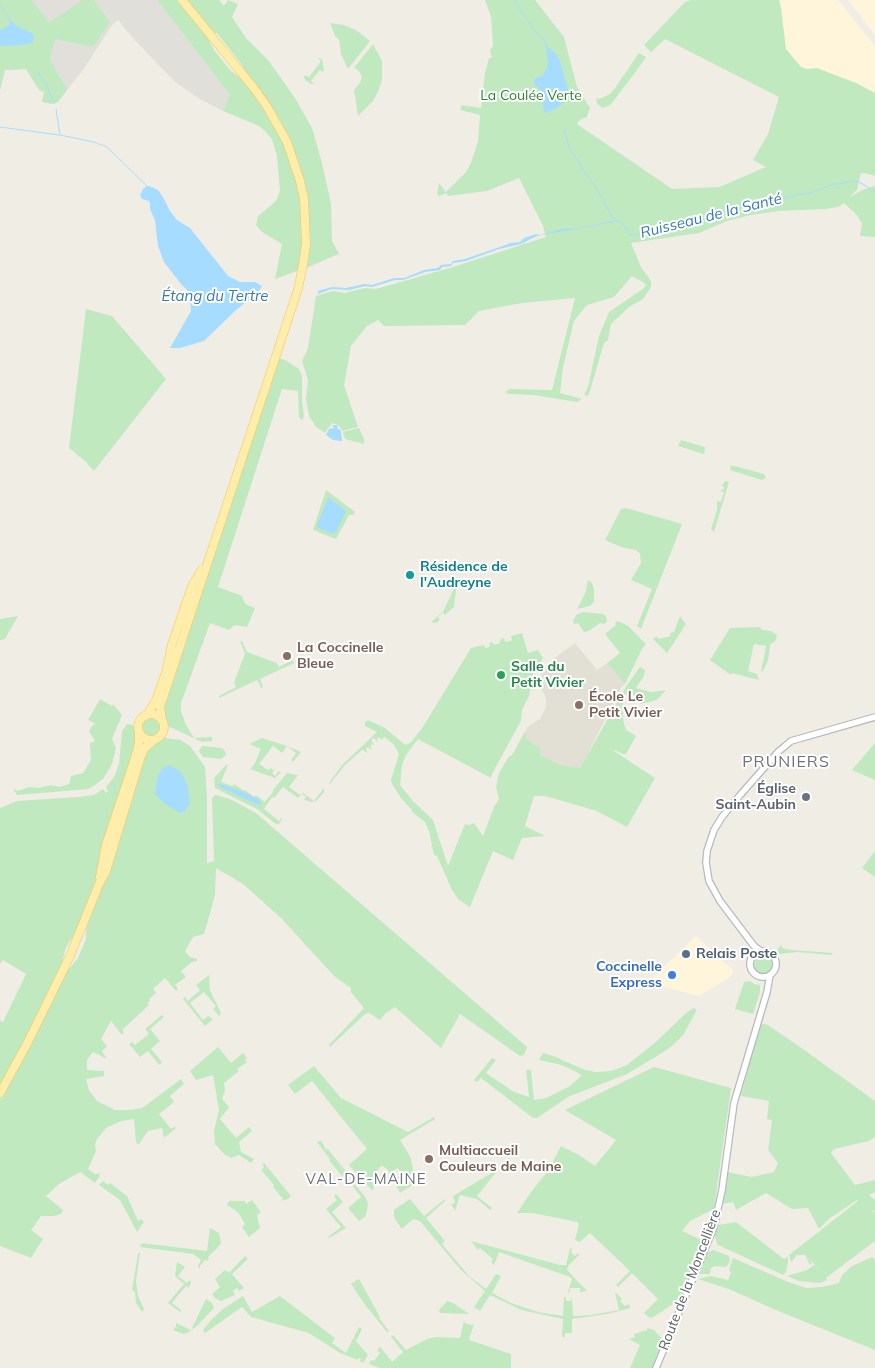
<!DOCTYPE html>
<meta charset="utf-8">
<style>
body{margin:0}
canvas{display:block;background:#f0ede5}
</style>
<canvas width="875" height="1368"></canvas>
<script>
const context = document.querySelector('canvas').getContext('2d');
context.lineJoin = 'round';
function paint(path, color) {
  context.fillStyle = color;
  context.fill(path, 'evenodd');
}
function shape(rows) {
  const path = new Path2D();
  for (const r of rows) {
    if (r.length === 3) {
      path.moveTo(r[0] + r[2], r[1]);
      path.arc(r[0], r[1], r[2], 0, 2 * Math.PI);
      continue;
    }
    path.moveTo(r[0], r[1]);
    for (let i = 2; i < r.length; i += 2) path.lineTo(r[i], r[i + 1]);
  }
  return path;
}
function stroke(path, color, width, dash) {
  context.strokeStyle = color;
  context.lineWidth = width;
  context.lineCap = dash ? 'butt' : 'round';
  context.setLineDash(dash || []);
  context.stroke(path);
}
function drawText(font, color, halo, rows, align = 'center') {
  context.font = font + ' Mulish,sans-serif';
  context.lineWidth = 4;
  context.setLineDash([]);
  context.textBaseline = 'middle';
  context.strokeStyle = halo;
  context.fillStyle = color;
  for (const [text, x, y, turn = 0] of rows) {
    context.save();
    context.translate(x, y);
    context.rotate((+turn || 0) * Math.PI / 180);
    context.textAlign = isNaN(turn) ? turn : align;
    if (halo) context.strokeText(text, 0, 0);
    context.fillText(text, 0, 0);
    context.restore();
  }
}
const commercial = shape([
 [780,0,838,0,875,46,875,96,784,65,782,23,783,22],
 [848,0,875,0,875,35],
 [696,936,734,971,729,978,699,996,647,983]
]);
const industrial = shape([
 [0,0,157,0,230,95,223,111,200,99,175,82,131,36,118,20,112,25,85,67,58,102,53,104,42,102,44,92,39,90,26,69,5,70,0,90]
]);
const education = shape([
 [575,643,597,670,607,663,625,684,622,686,580,769,561,765,540,755,540,748,527,740,525,734,527,727,540,719,546,707,546,698,539,684,541,675,552,660]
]);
const green = shape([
 [0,0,32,0,49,23,82,0,94,0,110,22,93,47,55,39,50,59,67,90,58,102,53,104,42,102,44,92,39,90,26,69,5,70,0,90],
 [157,0,179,0,207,36,214,50,230,70,243,80,264,108,288,150,301,199,303,235,300,270,275,279,282,244,262,232,256,225,258,216,276,201,280,191,277,156,272,139,266,132,259,126,223,111,230,95],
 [186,0,219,0,224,6,228,0,238,4,232,17,246,38,268,60,295,98,312,128,322,163,331,204,332,241,339,254,306,268,303,179,296,156,245,73,242,65,217,33,214,33],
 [485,0,535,0,564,37,577,87,590,108,587,117,580,120,577,124,672,189,719,187,766,167,753,160,768,134,779,97,665,39,651,52,644,45,685,2,691,0,779,0,781,8,786,49,801,67,807,69,817,68,856,83,875,93,875,176,869,174,861,173,857,190,850,197,862,190,875,186,875,237,860,236,862,224,857,215,844,203,838,207,825,209,779,211,751,215,727,221,699,233,631,243,641,267,651,281,651,287,643,299,629,307,611,324,608,340,604,343,589,394,587,396,584,395,588,387,599,336,609,312,644,288,646,284,632,276,614,297,587,305,574,321,563,367,560,393,582,399,577,402,534,395,509,394,505,392,509,389,552,390,575,298,522,303,479,311,465,325,384,326,378,320,367,326,351,346,344,385,358,427,343,431,338,425,332,423,325,433,316,427,309,416,306,399,308,380,302,361,308,348,316,296,333,291,345,293,365,288,376,289,450,268,546,237,543,226,519,178,487,191,448,196,446,193,439,196,437,193,439,183,446,192,466,172,471,163,478,141,480,115,460,110,462,105,481,108,485,73,489,58,492,58,490,50,493,46,491,17],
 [330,23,344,25,356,30,370,41,348,69,341,54,339,40,335,36],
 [373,44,382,61,382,80,378,92,373,101,358,116,354,90,360,83,362,76,358,70,354,68],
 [639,53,646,57,637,70,615,99,610,105,603,108,597,104,596,98,599,99,610,94,615,88],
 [319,58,322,59,324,70,323,72,320,70,311,81,314,84,311,84,305,80,304,77,305,75,309,77,321,61,318,59],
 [86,309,112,316,166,379,94,471,85,461,69,448],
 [279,358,285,360,299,369,302,376,302,401,304,416,302,421,299,417,298,391,282,389,218,587,242,596,245,604,255,608,247,627,235,625,229,630,210,623,181,703,181,711,186,725,194,738,212,737,212,741,202,742,168,726,162,714,161,709],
 [359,428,364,439,364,444,345,439,343,432],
 [681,440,704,447,705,448,704,454,678,446],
 [731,465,764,474,766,478,762,480,730,470],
 [725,481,729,482,714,532,711,529,717,510,717,501,721,502,724,492,720,491,724,489,724,487,722,486],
 [326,490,355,512,353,515,349,515,336,539,313,530],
 [626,508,682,524,641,629,637,626,652,589,631,580,641,563,640,554,636,550,621,547,605,540,621,509],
 [588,580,592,583,594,590,594,602,590,606,577,609,586,591],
 [457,582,454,607,445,615,443,613,438,617,440,620,436,623,431,622,443,612],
 [584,612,603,614,606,616,607,621,604,624,600,623,589,631,584,632,578,623,574,624,573,621,577,614],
 [18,616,5,639,0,640,0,619],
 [680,616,686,624,667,653,653,639,657,636,658,639,671,636,670,633,674,632],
 [618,621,628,626,646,644,642,649,625,684,607,663,620,653,605,634,616,625,615,623],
 [760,627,762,630,771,631,777,635,776,640,770,645,768,661,763,671,761,672,766,646,754,644,748,671,757,674,759,680,732,673,731,675,710,660,730,628],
 [522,633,528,653,538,650,543,658,533,674,529,696,522,710,521,721,493,772,491,778,418,739,406,755,402,765,400,785,413,801,433,820,448,866,465,824,469,825,474,823,483,836,494,807,499,799,496,787,499,773,509,756,511,756,514,752,525,731,527,740,540,748,540,755,561,765,580,768,627,685,640,667,645,670,644,676,636,688,651,692,666,690,657,700,641,704,632,694,625,695,623,703,623,720,626,730,636,736,626,754,622,754,615,750,614,751,655,778,627,827,597,811,545,796,534,796,525,826,545,836,522,838,513,860,493,851,470,907,459,900,452,890,437,856,434,855,429,831,425,822,412,812,412,810,401,798,392,784,391,780,399,754,394,745,386,738,384,737,382,740,379,737,377,739,379,743,374,738,371,740,375,746,373,744,370,746,372,749,371,750,368,747,366,749,368,753,362,750,344,766,330,784,329,783,342,765,377,732,365,726,365,722,368,720,385,728,405,745,410,743,421,730,471,648,484,645,485,648,490,647,489,643,493,642,494,645,500,643,500,640,504,638,505,642,510,641,512,640,511,636],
 [242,641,247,652,277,663,279,667,293,660,294,663,260,679,263,687,261,688,257,680,219,698,219,696,236,687,234,683,245,653,240,642],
 [100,699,112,706,113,704,122,715,112,739,116,748,112,764,103,779,89,789,17,795,13,789,18,791,29,787,38,788,51,785,60,787,69,784,71,776,83,773,91,760,90,743,95,741,89,731,93,725,96,724,88,720],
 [151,727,9],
 [127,724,133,725,137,742,103,847,96,882,80,926,66,947,60,970,48,996,0,1086,0,1020,3,1022,26,974,3,960,0,964,0,808,17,801,78,797,94,795,103,789,106,793,108,791,106,787,114,777,119,764,122,731],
 [165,738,180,740,190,746,205,767,207,798,207,863,214,861,212,798,215,795,230,799,256,813,527,1047,524,1055,520,1056,460,1014,441,1048,395,1007,386,1013,380,1020,369,1013,365,1014,330,1047,329,1045,364,1008,351,992,351,988,335,977,282,919,243,884,216,868,215,895,204,934,193,937,185,951,190,957,197,959,197,961,192,962,181,971,186,977,175,985,178,989,176,991,165,978,153,989,156,993,149,999,150,1001,147,1003,149,1005,122,1030,124,1032,122,1035,111,1021,101,1039,107,1046,102,1051,107,1059,93,1052,87,1060,87,1070,104,1071,104,1076,86,1079,89,1090,97,1101,115,1110,130,1110,142,1108,181,1079,184,1084,170,1096,174,1102,159,1114,171,1129,174,1127,176,1128,164,1138,162,1128,148,1131,139,1144,136,1143,134,1119,121,1121,106,1128,97,1139,95,1144,96,1151,88,1169,95,1174,100,1173,99,1175,100,1176,95,1183,80,1172,59,1184,46,1196,63,1210,61,1214,54,1216,41,1216,31,1230,43,1239,31,1258,0,1246,0,1099,68,970,78,958,86,939,86,929,106,877,143,753,156,742],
 [262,738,287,746,301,752,293,762,291,760,296,753,287,746,282,753,273,746,259,764,268,770,271,768,274,771,272,773,275,776,279,771,281,772,275,778,250,769,255,763,261,749,249,744],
 [875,743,875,780,852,770],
 [202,746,222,748,225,751,226,755,221,759,203,757,199,751],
 [226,765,228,765,227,767,221,782,233,786,234,784,244,791,245,790,254,797,256,795,265,802,273,792,273,790,287,773,298,775,289,787,300,795,303,793,314,801,324,788,324,792,316,801,312,802,304,800,306,797,302,794,298,798,283,787,274,798,272,797,264,809,279,821,281,818,282,819,279,824,276,824,257,809,215,788,214,778],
 [875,851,875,877,862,868],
 [781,945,782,948,791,950,833,953,831,955,797,952,779,954,776,952],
 [764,964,10],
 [209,975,210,990,221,1013,220,1015,219,1016,213,1009,216,1006,204,992,190,1003,203,1020,208,1016,213,1019,205,1026,183,999,185,997,188,1001,200,990,196,985],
 [750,981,754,984,760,985,760,992,753,1014,735,1009,744,982],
 [694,1008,697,1010,696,1011,684,1034,671,1047,657,1056,627,1074,568,1097,537,1118,533,1118,481,1078,477,1082,474,1080,492,1058,496,1060,486,1073,514,1092,529,1097,526,1070,531,1070,534,1100,546,1098,570,1086,582,1075,562,1065,539,1060,543,1053,556,1057,564,1061,586,1070,596,1072,611,1071,627,1065,657,1041,686,1013],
 [162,1015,164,1017,150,1029,160,1041,151,1049,162,1062,159,1065,148,1051,140,1057,129,1044,132,1042,135,1045,149,1034,145,1029],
 [760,1023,768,1025,803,1049,875,1101,875,1137,869,1141,834,1149,831,1153,855,1185,875,1180,875,1192,869,1195,875,1200,875,1211,872,1210,875,1213,875,1241,826,1278,827,1280,820,1283,799,1281,787,1276,807,1270,814,1265,821,1272,806,1255,812,1263,810,1265,805,1255,797,1255,791,1262,789,1255,858,1201,857,1200,830,1218,819,1229,808,1208,792,1209,766,1193,736,1210,733,1202,722,1204,727,1172,752,1177,774,1172,778,1163,768,1150,772,1120,767,1119,769,1101,741,1096],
 [218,1047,231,1063,243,1053,247,1058,245,1060,247,1062,237,1069,239,1071,224,1083,225,1090,222,1099,229,1107,220,1119,236,1138,249,1127,252,1131,239,1142,241,1152,254,1159,251,1163,239,1155,231,1158,225,1155,215,1144,214,1131,219,1110,213,1075,196,1080,190,1071],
 [314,1066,341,1098,408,1132,434,1117,435,1119,400,1140,410,1156,416,1183,400,1193,393,1180,401,1174,398,1168,389,1173,388,1170,383,1166,380,1167,376,1172,373,1191,362,1180,349,1165,367,1149,312,1081,295,1094,288,1085],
 [654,1067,731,1088,714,1209,690,1221,682,1231,702,1240,712,1215,713,1222,679,1300,652,1318,649,1317,644,1313,658,1299,632,1273,618,1287,616,1285,630,1271,590,1233,580,1242,575,1240,579,1224,577,1222,533,1213,517,1213,534,1188,548,1171,561,1146,579,1155,595,1166,616,1140,565,1110],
 [321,1141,327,1151,327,1148,348,1174,348,1176,328,1152,348,1177,346,1178,344,1175,342,1176,329,1160,330,1159,317,1142],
 [264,1163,291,1196,288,1199,281,1201,283,1199,273,1187,274,1185,263,1172,261,1171,264,1167,262,1164],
 [497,1168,498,1170,477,1196,492,1208,490,1210,477,1199,460,1195,455,1211,454,1209,451,1204,455,1203,453,1196,490,1174],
 [103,1181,108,1185,110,1183,127,1196,138,1221,141,1219,144,1222,137,1232,120,1200,99,1185],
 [353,1182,366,1198,368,1204,366,1216,359,1221,348,1208,361,1197,351,1184],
 [336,1194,343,1202,332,1212,346,1228,331,1237,327,1238,341,1227,326,1209,337,1200,334,1196],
 [410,1199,424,1216,445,1199,445,1201,426,1218,445,1241,442,1244,469,1276,486,1289,496,1274,501,1276,492,1293,511,1303,538,1312,563,1316,564,1297,566,1297,566,1301,571,1301,572,1297,573,1316,591,1315,619,1310,615,1292,622,1299,620,1301,625,1306,628,1304,631,1308,607,1314,572,1319,572,1333,565,1333,565,1337,562,1337,563,1319,521,1310,490,1295,480,1311,474,1307,485,1291,460,1269,420,1221,413,1219,402,1229,396,1221,394,1216,394,1210],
 [252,1200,263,1215,261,1212,257,1215,260,1228,249,1237,242,1227,245,1224,240,1215,235,1210,227,1205,229,1201,245,1201,246,1204],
 [736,1222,784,1259,788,1257,788,1263,786,1272,783,1275,718,1245,714,1235,718,1225],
 [210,1228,219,1233,221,1243,219,1246,208,1257,209,1259,207,1261,205,1260,200,1266,200,1269,198,1266,201,1260,193,1254,140,1247,142,1243,207,1251],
 [471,1241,560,1265,566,1265,570,1248,572,1249,571,1252,575,1256,578,1253,579,1255,568,1266,567,1270,587,1291,580,1292,580,1288,570,1288,570,1292,568,1292,572,1279,570,1277,499,1252,494,1265,491,1262,493,1259,480,1248,478,1250],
 [713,1250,729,1256,730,1260,728,1265,725,1267,715,1266,711,1268,710,1274,699,1274,707,1253],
 [140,1252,136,1281,138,1296,144,1309,142,1312,136,1303,135,1292,132,1290,138,1254],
 [245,1256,248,1259,232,1274,244,1288,239,1291,237,1288,233,1291,235,1295,221,1301,216,1299,212,1294,220,1287,215,1279,225,1270,229,1273],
 [872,1257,875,1260,875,1350,778,1311,731,1290,698,1279,711,1276,728,1280,731,1273,729,1270,733,1258,786,1281,806,1288,822,1287,839,1283,842,1275,852,1266],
 [177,1262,185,1267,178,1276,187,1283,189,1280,191,1282,189,1288,186,1286,172,1303,181,1310,180,1312,168,1303,184,1284,175,1276],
 [359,1279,380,1317,379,1318,389,1331,387,1332,366,1306,351,1284],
 [243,1296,252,1312,280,1296,335,1338,332,1343,346,1353,359,1327,362,1329,356,1341,368,1355,363,1363,360,1361,361,1359,358,1358,358,1360,340,1353,309,1333,251,1317,242,1307,205,1333,203,1330,212,1319,223,1309],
 [206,1299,212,1303,214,1308,197,1326,187,1333,184,1334,173,1330,176,1327,176,1323,191,1330],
 [447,1301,453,1303,469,1314,440,1313,439,1310],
 [464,1320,465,1323,471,1325,474,1324,469,1340,511,1354,511,1368,380,1368,369,1364,371,1360,374,1361,380,1353,377,1350,380,1347,392,1362,403,1352,391,1337,393,1335,406,1350,427,1339,436,1337,460,1338],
 [647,1328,654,1330,663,1340,652,1368,630,1368,640,1345,629,1339,635,1337,634,1334,647,1330]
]);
const water = shape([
 [10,20,17,26,32,33,34,38,33,42,22,45,0,46,0,30,9,26],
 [546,45,557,55,560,61,570,97,557,108,544,113,541,90,534,84,534,81,536,78,543,75,548,65],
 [147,186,152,187,158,190,163,197,170,211,177,220,190,228,228,276,240,282,255,282,262,286,259,291,235,311,204,341,180,348,170,348,191,311,190,298,188,291,181,284,164,262,158,246,155,220,150,209,150,204,149,201,142,199,140,195,143,189],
 [612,221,614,222,537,236,521,244,499,249,466,261,453,263,451,266,442,267,440,270,425,272,403,280,395,280,372,287,365,286,349,290,332,289,318,294,318,291,332,287,346,288,364,284,372,285,394,278,404,278,424,270,438,268,441,265,451,264,453,261,465,259,511,243,520,242,524,238,536,234,540,235,562,229,578,228],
 [332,425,337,425,338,429,341,430,342,441,333,440,326,435,329,429,334,428],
 [328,498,332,500,346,511,337,530,333,534,318,528,317,525],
 [169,765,180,771,184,777,188,787,190,804,184,812,180,813,165,804,155,794,158,775,163,768],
 [220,784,241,791,260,800,261,806,220,787,219,785]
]);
const stream = shape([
 [514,0,532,27,543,39,547,46],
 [0,5,10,20],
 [38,72,46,84,54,102],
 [56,109,60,135,94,142,107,147,147,186],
 [0,127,59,135],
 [564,129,570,150,598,191,612,217,615,220],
 [612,222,616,220,622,222,630,235,635,235,678,227,731,210,791,196,811,193,834,184,844,183,852,180,861,183,875,192]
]);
const minor = shape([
 [761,951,754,946,720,901,709,881,706,863,707,851,714,830,722,817,741,794,778,752,791,741,875,717],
 [763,964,13],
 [656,1368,714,1227,722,1190,734,1103,767,992,770,975]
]);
const major = shape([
 [151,727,13],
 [147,715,156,700,166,672,172,644,192,586,202,569],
 [162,720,160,707,298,289,303,265,306,244,304,199,300,181,287,142,266,105,253,87,182,0],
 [100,877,106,845,135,758,139,743,139,733],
 [0,1093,28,1042,70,956,99,884,106,871,140,759,144,749,154,740]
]);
const markers = [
 [410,575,5,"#0f9aa8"],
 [287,656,5,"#8d6e63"],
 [501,675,5,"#2e9e5b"],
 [579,705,5,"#8d6e63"],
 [806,797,5,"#6b7280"],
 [686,954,5,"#5c6f8a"],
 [672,975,5,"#3f7fe0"],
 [429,1159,5,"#8d6e63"]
];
const parkNames = [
 ["La Coulée Verte",531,96]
];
const cultureNames = [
 ["Résidence de",420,567],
 ["l'Audreyne",420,583]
];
const educationNames = [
 ["La Coccinelle",297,648],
 ["Bleue",297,664],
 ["École Le",589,697],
 ["Petit Vivier",589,713],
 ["Multiaccueil",439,1151],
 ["Couleurs de Maine",439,1167]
];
const leisureNames = [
 ["Salle du",511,667],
 ["Petit Vivier",511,683]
];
const worshipNames = [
 ["Église",796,789],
 ["Saint-Aubin",796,805]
];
const serviceNames = [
 ["Relais Poste",696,954]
];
const shopNames = [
 ["Coccinelle",662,967],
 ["Express",662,983]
];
const streetNames = [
 ["Route de la Moncellière",690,1280,-69]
];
const waterNames = [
 ["Ruisseau de la Santé",711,216,-14],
 ["Étang du Tertre",215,296]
];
const neighbourhoodNames = [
 ["VAL-DE-MAINE",366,1179]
];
const quarterNames = [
 ["PRUNIERS",786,762]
];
paint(commercial, '#fff5db');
paint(industrial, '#e1dfd9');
paint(education, '#e2dfd5');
paint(green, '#c1e9bf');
paint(water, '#a6dcff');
stroke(stream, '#a6dcff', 1);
stroke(minor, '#b7bbc0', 8);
stroke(major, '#fcc452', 9);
stroke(minor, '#fff', 5.5);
stroke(major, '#ffedab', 8);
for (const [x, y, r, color] of markers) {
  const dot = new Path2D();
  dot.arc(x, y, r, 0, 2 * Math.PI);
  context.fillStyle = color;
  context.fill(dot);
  stroke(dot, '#fff', 2);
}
drawText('14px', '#2e842e', '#fff', parkNames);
drawText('bold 14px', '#0d838f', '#fff', cultureNames, 'left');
drawText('bold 14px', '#785e54', '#fff', educationNames, 'left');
drawText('bold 14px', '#27864d', '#fff', leisureNames, 'left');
drawText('bold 14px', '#5b616d', '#fff', worshipNames, 'right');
drawText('bold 14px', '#4e5e75', '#fff', serviceNames, 'left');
drawText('bold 14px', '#366cbe', '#fff', shopNames, 'right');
drawText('14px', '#5c6166', '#fff', streetNames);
drawText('italic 15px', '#3779b0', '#fff', waterNames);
context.letterSpacing = '1px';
drawText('15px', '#6d7378', '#fff', neighbourhoodNames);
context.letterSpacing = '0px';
context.letterSpacing = '1px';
drawText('16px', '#6d7378', '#fff', quarterNames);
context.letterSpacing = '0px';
</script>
